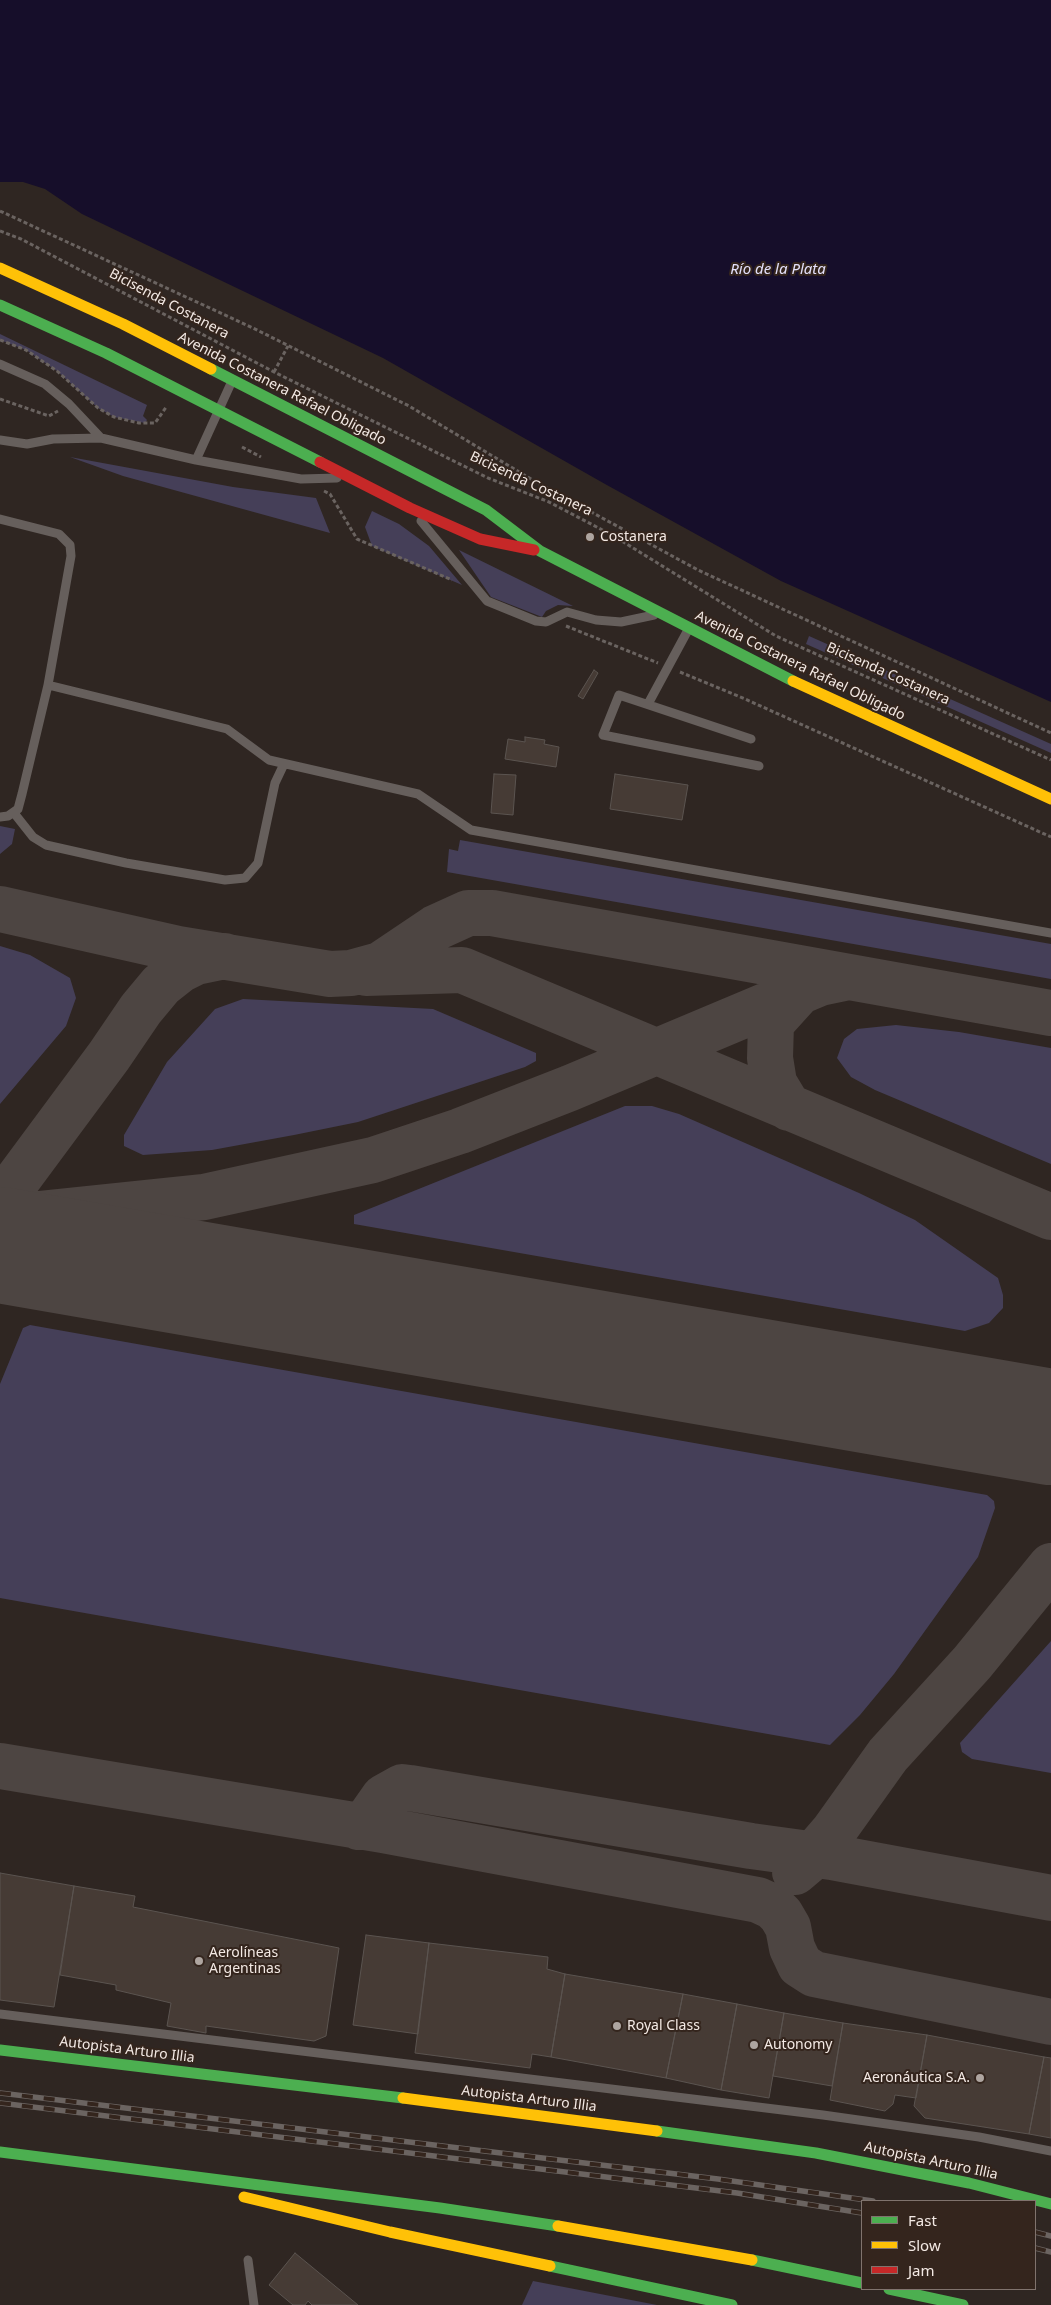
<!DOCTYPE html>
<meta charset="utf-8">
<style>
body{margin:0}
#map{position:relative;width:1051px;height:2305px;overflow:hidden;background:#2f2622;font-family:"Noto Sans",sans-serif}
canvas{display:block}
.legend{position:absolute;left:861px;top:2200px;width:175px;height:90px;box-sizing:border-box;background:#34251d;border:1px solid #80736d;margin:0;padding:6px 9px;list-style:none;font-size:15px;color:#f3e9e4}
.legend li{display:flex;align-items:center;gap:10px;height:25px}
.legend b{width:25px;border:1px solid #80736d}
</style>
<div id="map">
<canvas width="1051" height="2305"></canvas>
<ul class="legend">
<li><b style="height:6px;background:#4caf50"></b>Fast</li>
<li><b style="height:6px;background:#ffc107"></b>Slow</li>
<li><b style="height:6px;background:#c62828"></b>Jam</li>
</ul>
</div>
<script>
const context = document.querySelector('canvas').getContext('2d');
context.lineJoin = 'round';
function paint(path, color) {
  context.fillStyle = color;
  context.fill(path, 'evenodd');
}
function shape(rows) {
  const path = new Path2D();
  for (const r of rows) {
    path.moveTo(r[0], r[1]);
    for (let i = 2; i < r.length; i += 2) path.lineTo(r[i], r[i + 1]);
  }
  return path;
}
function stroke(path, color, width, dash) {
  context.strokeStyle = color;
  context.lineWidth = width;
  context.lineCap = dash ? 'butt' : 'round';
  context.setLineDash(dash || []);
  context.stroke(path);
}
function drawText(font, color, halo, rows, align = 'center') {
  context.font = font + ' "Noto Sans",sans-serif';
  context.lineWidth = 4;
  context.setLineDash([]);
  context.textBaseline = 'middle';
  context.strokeStyle = halo;
  context.fillStyle = color;
  for (const [text, x, y, turn = 0] of rows) {
    context.save();
    context.translate(x, y);
    context.rotate((+turn || 0) * Math.PI / 180);
    context.textAlign = isNaN(turn) ? turn : align;
    if (halo) context.strokeText(text, 0, 0);
    context.fillText(text, 0, 0);
    context.restore();
  }
}
const green = shape([
 [0,334,147,405,143,416,147,420,145,423,114,417,98,408,57,371,26,350,0,340],
 [70,457,233,487,316,498,330,533,123,476],
 [372,511,399,524,429,546,462,585,372,546,365,527],
 [459,550,573,606,558,605,546,611,542,617,491,597],
 [809,636,1051,744,1051,753,806,644],
 [0,826,15,829,12,844,0,854],
 [460,840,1051,944,1051,979,447,872,449,849,458,851],
 [0,946,30,955,70,978,76,998,66,1026,0,1104],
 [243,999,433,1009,536,1053,536,1061,525,1067,358,1122,294,1135,212,1150,143,1155,124,1146,124,1135,167,1062,215,1009],
 [896,1025,959,1032,1051,1048,1051,1164,875,1090,851,1077,837,1058,844,1039,857,1029],
 [625,1106,652,1106,679,1114,859,1193,915,1220,998,1278,1003,1295,1003,1308,989,1323,965,1331,354,1224,354,1215],
 [30,1325,987,1495,994,1501,995,1508,978,1557,894,1674,860,1715,830,1745,0,1598,0,1384,23,1328],
 [1051,1641,1051,1773,972,1759,962,1752,960,1743],
 [533,2281,657,2305,522,2305]
]);
const water = shape([
 [0,0,1051,0,1051,702,781,581,605,484,383,358,82,214,45,189,23,182,0,182]
]);
const taxiway = shape([
 [0,909,178,949,330,974,351,973,380,965,435,928,468,913,492,913,1051,1013],
 [366,973,462,970,1051,1217],
 [789,1108,774,1083,770,1058,771,1023,799,992],
 [0,1197,12,1187,109,1056,141,1009,161,985,180,970,196,962,225,956],
 [0,1218,204,1197,373,1160,460,1131,570,1088,820,983,844,978],
 [973,1413,1010,1414,1028,1410,1051,1400],
 [0,1766,383,1830,758,1900,773,1907,781,1915,788,1927,792,1948,800,1965,814,1974,1051,2022],
 [358,1827,370,1817,384,1797,402,1787,410,1788,751,1846,831,1857,1051,1898],
 [795,1872,808,1861,833,1832,888,1755,972,1663,1051,1566]
]);
const runway = shape([
 [0,1245,1051,1427]
]);
const building = shape([
 [594,670,598,673,583,699,578,696,594,670],
 [525,737,545,740,544,744,559,747,556,767,505,759,508,739,525,742,525,737],
 [494,774,516,775,513,815,491,813,494,774],
 [615,774,688,785,682,820,610,809,615,774],
 [0,1873,74,1886,54,2007,0,2000,0,1873],
 [74,1886,135,1896,133,1907,339,1948,326,2036,314,2041,206,2026,206,2033,167,2026,171,2003,116,1990,116,1985,60,1975,74,1886],
 [366,1935,429,1943,418,2034,353,2025,366,1935],
 [429,1943,548,1957,547,1969,565,1974,551,2057,532,2054,530,2068,415,2053,429,1943],
 [565,1974,683,1994,666,2078,551,2057,565,1974],
 [683,1994,737,2004,721,2090,666,2078,683,1994],
 [737,2004,784,2013,769,2098,721,2090,737,2004],
 [784,2013,843,2023,832,2086,773,2076,784,2013],
 [843,2023,927,2035,916,2098,895,2095,893,2104,885,2111,830,2100,843,2023],
 [927,2035,1044,2057,1029,2134,925,2118,914,2106,927,2035],
 [1044,2057,1051,2058,1051,2138,1029,2134,1044,2057],
 [295,2253,358,2305,312,2305,308,2301,305,2305,293,2305,269,2285,295,2253]
]);
const path = shape([
 [0,211,253,328,409,406,536,482,698,570,1051,733],
 [0,231,21,239,274,372,488,478,549,502,612,535,776,636,1051,760],
 [0,340,26,350,57,371,98,408,114,417,139,423,155,423,167,406],
 [274,372,288,346],
 [0,399,49,416,58,411],
 [242,447,261,457],
 [324,491,330,494,357,539,452,580],
 [566,626,658,663],
 [680,672,745,699,1051,837]
]);
const lane = shape([
 [0,364,45,384,69,404,101,438,196,460,301,479,337,478],
 [0,440,27,444,53,439,101,438],
 [196,460,232,381],
 [0,519,59,534,70,545,71,556,48,685,22,794,18,809,8,816,0,817],
 [421,521,487,601,536,621,546,622,567,612,596,620,621,622,654,615],
 [48,685,227,729,269,760,418,794,471,830,1051,933],
 [648,704,688,630],
 [751,739,619,695,603,735,759,766],
 [14,813,33,837,46,845,126,863,225,880,245,878,258,863,275,783,284,764],
 [0,2014,823,2115,979,2137,1051,2151],
 [248,2260,254,2305]
]);
const fast = shape([
 [0,305,106,353,320,462],
 [211,369,486,510,540,551,793,681],
 [0,2050,403,2098],
 [657,2131,816,2153,969,2183,1051,2204],
 [0,2152,440,2208,558,2226],
 [752,2260,862,2283],
 [550,2266,732,2305],
 [889,2289,963,2305]
]);
const slow = shape([
 [0,268,123,324,211,369],
 [793,681,1051,799],
 [403,2098,657,2131],
 [244,2197,390,2232,550,2266],
 [558,2226,752,2260]
]);
const jam = shape([
 [320,462,410,508,480,539,534,550]
]);
const rail = shape([
 [0,2093,718,2179,873,2201],
 [0,2103,737,2193,862,2213],
 [1035,2232,1051,2236],
 [1035,2248,1051,2252]
]);
const markers = [
 [590,537,5,"#aea5a0"],
 [199,1961,5,"#aea5a0"],
 [617,2026,5,"#aea5a0"],
 [754,2045,5,"#aea5a0"],
 [980,2078,5,"#aea5a0"]
];
const streetNames = [
 ["Bicisenda Costanera",169,304,28],
 ["Avenida Costanera Rafael Obligado",282,389,27],
 ["Bicisenda Costanera",531,484,25],
 ["Avenida Costanera Rafael Obligado",800,666,26],
 ["Bicisenda Costanera",888,674,24],
 ["Autopista Arturo Illia",127,2050,7],
 ["Autopista Arturo Illia",529,2099,7],
 ["Autopista Arturo Illia",931,2161,12]
];
const poiNames = [
 ["Costanera",600,537],
 ["Aerolíneas",209,1953],
 ["Argentinas",209,1969],
 ["Royal Class",627,2026],
 ["Autonomy",764,2045],
 ["Aeronáutica S.A.",970,2078,"right"]
];
const waterNames = [
 ["Río de la Plata",778,270]
];
paint(green, '#453f58');
paint(water, '#160e2a');
stroke(taxiway, '#4d4542', 46);
stroke(runway, '#4d4542', 116);
paint(building, '#463b35');
stroke(building, '#5b5450', 1);
stroke(path, '#6a6360', 3, [4, 2.5]);
stroke(lane, '#665f5c', 9);
stroke(fast, '#4caf50', 11);
stroke(slow, '#ffc107', 11);
stroke(jam, '#c62828', 11);
stroke(rail, '#6b6461', 5.5);
stroke(rail, '#34251d', 4, [11]);
for (const [x, y, r, color] of markers) {
  const dot = new Path2D();
  dot.arc(x, y, r, 0, 2 * Math.PI);
  context.fillStyle = color;
  context.fill(dot);
  stroke(dot, '#34251d', 2);
}
drawText('14px', '#f3e9e4', '#34251d', streetNames);
drawText('14px', '#f3e9e4', '#34251d', poiNames, 'left');
drawText('italic 15px', '#e3e0fb', '#34251d', waterNames);
</script>
